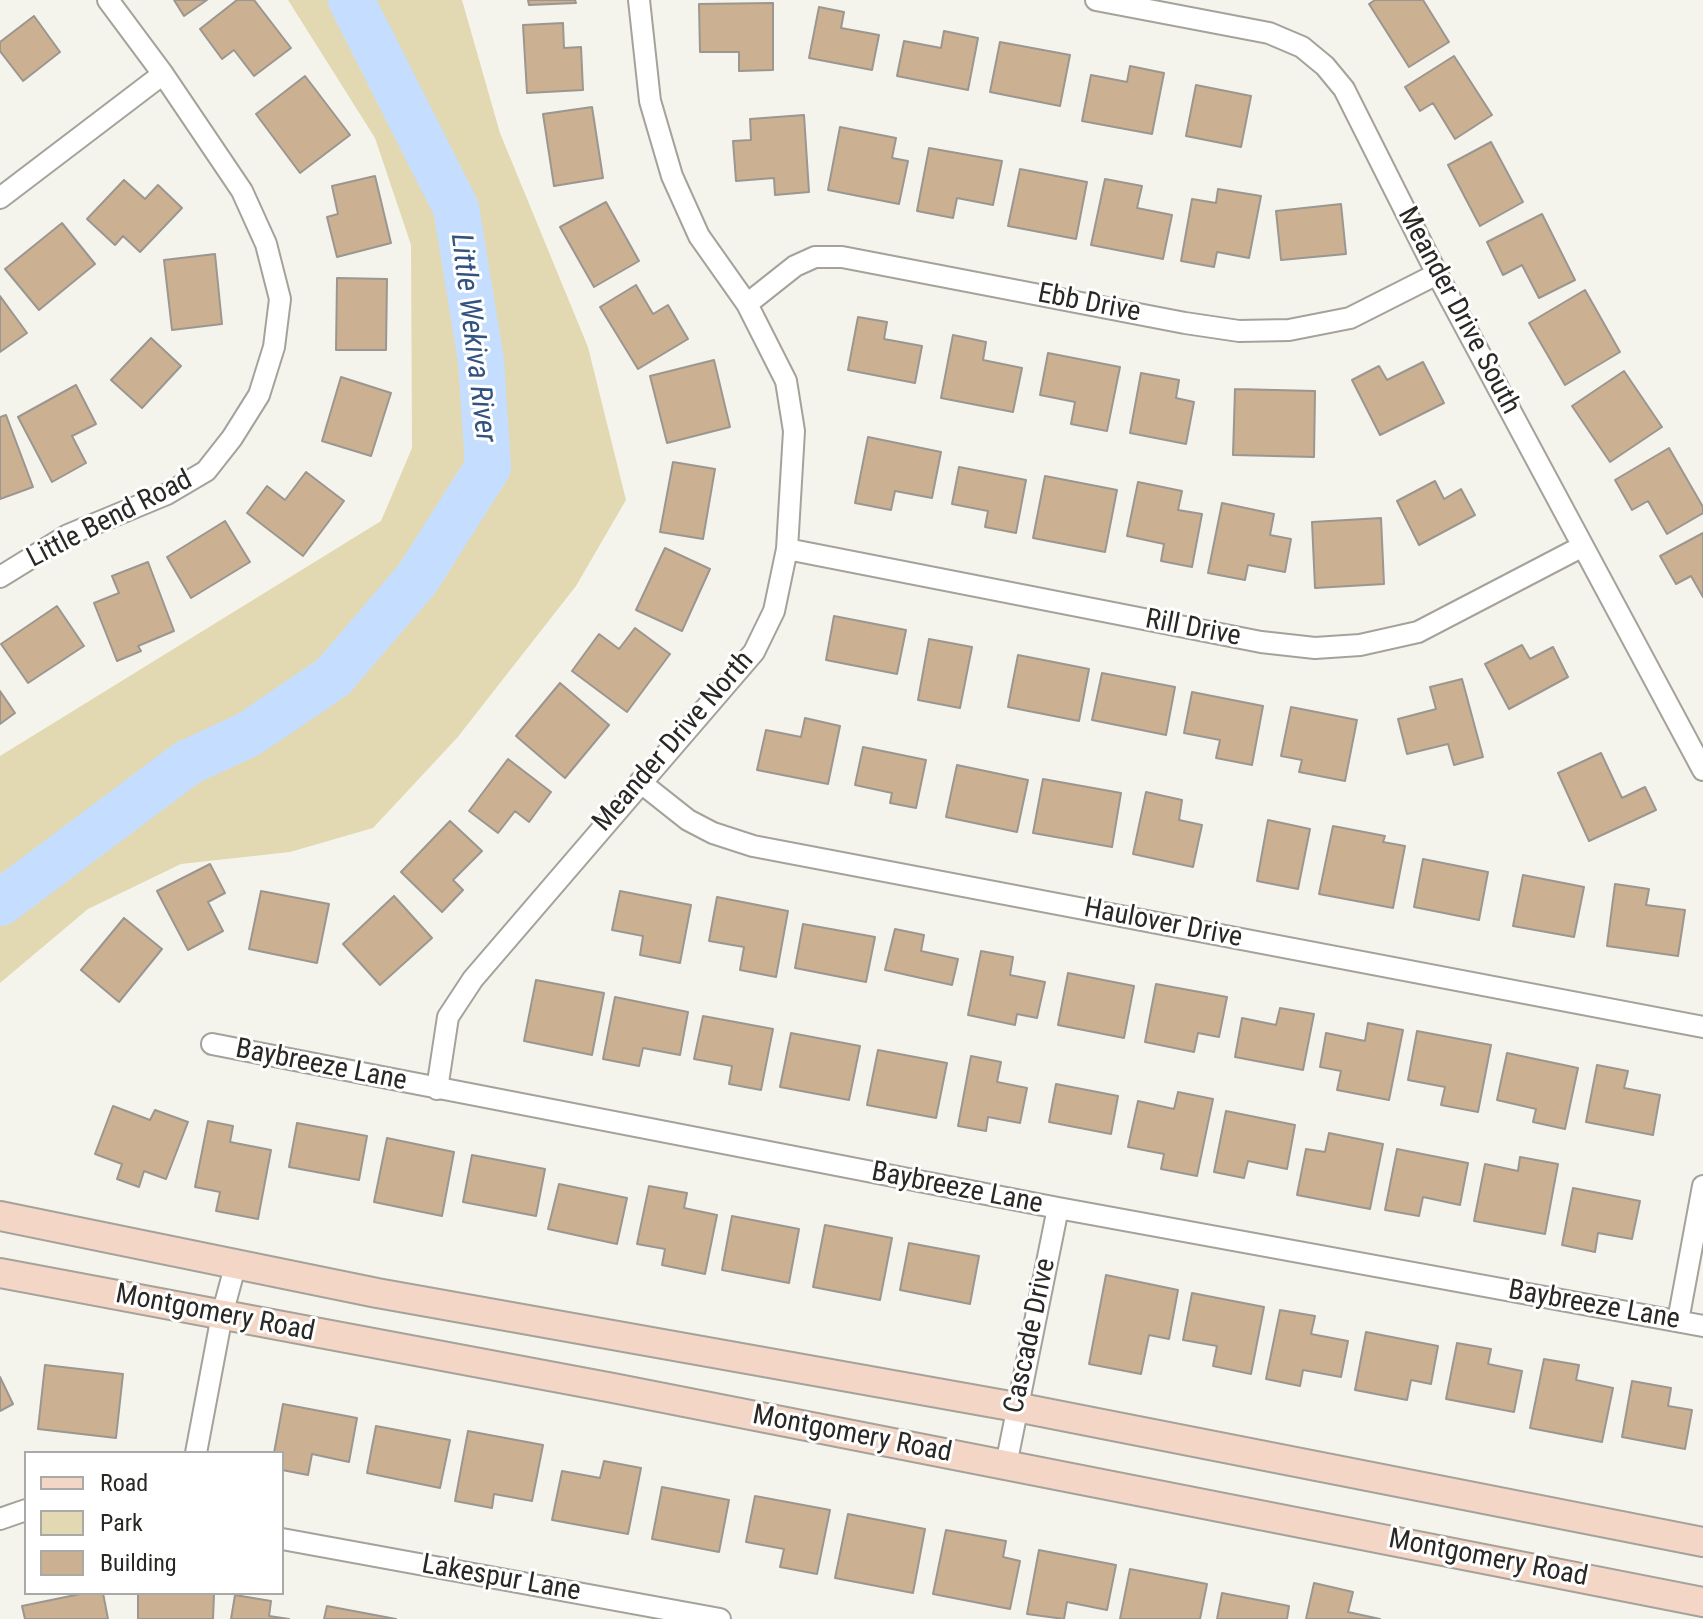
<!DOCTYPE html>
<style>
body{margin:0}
#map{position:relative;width:1703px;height:1619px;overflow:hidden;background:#f5f4ec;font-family:"Roboto Condensed",sans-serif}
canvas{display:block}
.legend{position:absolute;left:24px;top:1451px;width:260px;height:144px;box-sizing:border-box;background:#fff;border:2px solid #a9a9a8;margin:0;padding:10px 14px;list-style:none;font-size:24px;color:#292825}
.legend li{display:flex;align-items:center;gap:16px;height:40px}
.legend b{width:40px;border:2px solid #a9a9a8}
</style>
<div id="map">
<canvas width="1703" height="1619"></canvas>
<ul class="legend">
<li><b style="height:10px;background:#f3d6c6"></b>Road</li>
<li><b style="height:22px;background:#e2d9b3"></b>Park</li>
<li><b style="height:22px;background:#cbb191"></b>Building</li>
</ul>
</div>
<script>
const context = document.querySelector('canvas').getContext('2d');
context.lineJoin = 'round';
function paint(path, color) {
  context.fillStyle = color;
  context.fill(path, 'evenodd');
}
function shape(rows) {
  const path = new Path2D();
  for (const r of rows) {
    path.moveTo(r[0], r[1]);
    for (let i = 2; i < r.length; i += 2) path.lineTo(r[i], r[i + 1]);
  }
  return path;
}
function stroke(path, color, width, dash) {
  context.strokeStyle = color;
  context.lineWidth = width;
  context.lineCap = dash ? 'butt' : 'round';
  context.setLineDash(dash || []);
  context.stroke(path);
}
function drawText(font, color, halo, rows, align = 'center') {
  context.font = font + ' "Roboto Condensed",sans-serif';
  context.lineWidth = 6;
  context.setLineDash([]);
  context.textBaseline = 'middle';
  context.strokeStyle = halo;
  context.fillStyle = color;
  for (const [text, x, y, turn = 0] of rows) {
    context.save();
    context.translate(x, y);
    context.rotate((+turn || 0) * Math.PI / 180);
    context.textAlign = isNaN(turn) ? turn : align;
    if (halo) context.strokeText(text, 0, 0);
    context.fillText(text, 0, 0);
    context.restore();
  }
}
const green = shape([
 [288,0,462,0,500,133,588,347,626,500,576,586,457,738,373,828,290,852,181,864,88,909,0,983,0,756,381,521,412,448,411,245,375,138]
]);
const river = shape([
 [0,903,187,763,249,734,333,677,417,579,488,467,481,361,456,208,351,0]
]);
const building = shape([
 [174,0,207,0,184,16,174,0],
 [237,0,254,0,291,48,254,76,234,50,222,59,200,29,237,0],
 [528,0,575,0,576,3,529,5,528,0],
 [1375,0,1423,0,1449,42,1409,67,1369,4,1375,0],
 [773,3,773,70,739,71,739,52,700,52,699,4,773,3],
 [819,7,844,12,841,28,879,35,872,70,809,58,819,7],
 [34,16,60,52,23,81,0,51,0,42,34,16],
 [563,23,564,48,581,47,583,90,527,93,523,25,563,23],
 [944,31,978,38,968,90,897,76,904,41,941,48,944,31],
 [1000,42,1070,55,1060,106,990,92,1000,42],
 [1454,56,1492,115,1455,139,1433,103,1420,111,1405,87,1454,56],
 [1130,66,1164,73,1152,134,1082,121,1091,75,1127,82,1130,66],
 [305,76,350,135,300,173,256,114,305,76],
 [1196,85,1251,96,1241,147,1186,136,1196,85],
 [592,107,603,178,554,186,543,114,592,107],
 [804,115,809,192,775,195,774,178,736,181,733,141,751,140,750,119,804,115],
 [840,127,896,138,892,158,908,161,899,204,828,190,840,127],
 [1491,142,1523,202,1480,226,1448,165,1491,142],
 [929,148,1002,161,993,205,957,198,953,218,917,211,929,148],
 [1020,169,1087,182,1076,239,1008,226,1020,169],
 [375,176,391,243,337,257,327,217,338,214,332,186,375,176],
 [1105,179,1142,186,1137,208,1172,215,1163,259,1091,245,1105,179],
 [124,180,145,199,158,185,182,208,140,252,123,236,115,245,87,219,124,180],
 [1218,189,1261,196,1249,258,1217,252,1214,267,1181,261,1192,199,1216,203,1218,189],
 [606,202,639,261,594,287,560,227,606,202],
 [1341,204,1346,254,1281,260,1276,211,1341,204],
 [1542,214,1575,280,1539,298,1522,265,1503,275,1487,242,1542,214],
 [62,223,95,264,39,310,5,269,62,223],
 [215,254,222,324,172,330,164,260,215,254],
 [337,278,387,279,386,350,336,350,337,278],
 [636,285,653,314,668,305,688,339,638,369,600,307,636,285],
 [1585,290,1620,352,1565,385,1529,323,1585,290],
 [0,296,27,333,0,352,0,296],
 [858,317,887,322,884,339,922,346,915,383,848,370,858,317],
 [953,335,986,342,983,360,1022,368,1013,412,941,398,953,335],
 [151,338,181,366,142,408,111,380,151,338],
 [1048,353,1120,367,1107,431,1071,424,1075,402,1040,395,1048,353],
 [714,360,730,427,667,443,650,376,714,360],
 [1423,362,1444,403,1380,435,1352,380,1379,366,1387,380,1423,362],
 [1624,371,1662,427,1610,462,1572,406,1624,371],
 [1141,373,1179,380,1176,398,1194,402,1186,444,1130,433,1141,373],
 [341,377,391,393,371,456,322,441,341,377],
 [76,385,96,424,72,436,86,463,52,482,18,417,76,385],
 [1235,389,1315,391,1314,457,1233,455,1235,389],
 [6,415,33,487,0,499,0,417,6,415],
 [868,437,941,452,932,498,895,491,891,510,855,503,868,437],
 [1669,448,1703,507,1703,513,1667,534,1648,501,1632,510,1615,480,1669,448],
 [673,462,715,469,703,539,660,532,673,462],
 [959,467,1026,480,1016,533,985,527,988,511,952,504,959,467],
 [306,472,344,501,303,556,247,513,267,486,285,500,306,472],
 [1045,476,1117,490,1105,552,1033,538,1045,476],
 [1435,481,1444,499,1461,489,1475,515,1419,545,1397,501,1435,481],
 [1138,482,1182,491,1178,510,1202,514,1192,567,1161,561,1164,544,1127,536,1138,482],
 [1222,503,1274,514,1270,535,1291,539,1285,572,1248,565,1245,580,1208,573,1222,503],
 [1381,518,1384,584,1315,588,1312,522,1381,518],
 [225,521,250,562,191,598,167,557,225,521],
 [1703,533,1703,597,1691,576,1676,584,1660,556,1703,533],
 [665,548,710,569,682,631,636,610,665,548],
 [148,562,174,631,138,646,141,651,117,661,94,603,119,593,112,576,148,562],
 [57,606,84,646,28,683,1,644,57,606],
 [834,616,906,630,897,674,826,660,834,616],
 [635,628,670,654,627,712,572,671,599,634,619,649,635,628],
 [929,639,972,647,960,708,918,700,929,639],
 [1522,645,1530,659,1553,647,1568,677,1509,709,1485,664,1522,645],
 [1018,655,1089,669,1079,721,1008,707,1018,655],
 [1102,673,1175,687,1166,735,1092,720,1102,673],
 [1462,679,1483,757,1454,765,1448,744,1407,754,1398,719,1436,709,1430,687,1462,679],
 [560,683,609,725,565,778,516,736,560,683],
 [0,691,15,713,0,724,0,691],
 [1192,692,1263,706,1252,765,1216,758,1220,740,1184,733,1192,692],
 [1291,707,1357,720,1345,781,1299,772,1302,760,1281,756,1291,707],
 [805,718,840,726,828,784,757,770,766,730,801,737,805,718],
 [863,747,926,760,916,808,890,803,892,793,855,785,863,747],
 [1601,753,1622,798,1645,787,1656,810,1589,841,1558,773,1601,753],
 [508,759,551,792,529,822,515,811,498,833,469,811,508,759],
 [957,765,1028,780,1017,832,946,817,957,765],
 [1043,779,1121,793,1112,847,1033,833,1043,779],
 [1146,792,1182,800,1179,820,1202,825,1193,867,1133,854,1146,792],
 [1268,820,1310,829,1298,889,1257,881,1268,820],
 [450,821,482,851,453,880,463,890,442,912,401,872,450,821],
 [1333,826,1385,836,1383,842,1405,846,1393,908,1319,894,1333,826],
 [1423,859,1488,872,1479,920,1414,907,1423,859],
 [210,864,225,893,208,902,223,931,188,950,157,891,210,864],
 [1523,875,1584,887,1574,937,1513,926,1523,875],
 [1615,884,1649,889,1646,905,1685,910,1678,956,1607,946,1615,884],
 [261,891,329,904,317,963,249,949,261,891],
 [620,891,691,905,680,963,640,955,643,936,612,930,620,891],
 [394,896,432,938,380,985,343,944,394,896],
 [717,897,788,911,776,977,740,970,744,947,709,941,717,897],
 [124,918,162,949,119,1002,81,970,124,918],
 [803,924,875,937,866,982,795,968,803,924],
 [895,929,924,935,921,951,958,959,952,985,885,970,895,929],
 [981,951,1013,957,1010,975,1045,982,1037,1018,1017,1014,1015,1025,968,1015,981,951],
 [1068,973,1134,986,1124,1038,1058,1025,1068,973],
 [536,980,604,993,592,1055,524,1041,536,980],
 [1156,984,1227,997,1219,1037,1198,1033,1194,1052,1145,1042,1156,984],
 [615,997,688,1012,680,1055,643,1048,639,1066,603,1059,615,997],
 [1280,1008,1314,1014,1303,1070,1235,1057,1242,1018,1276,1025,1280,1008],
 [703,1016,773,1029,761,1090,729,1084,732,1066,694,1059,703,1016],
 [1368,1023,1403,1030,1389,1100,1337,1090,1341,1071,1320,1067,1326,1033,1365,1041,1368,1023],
 [1417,1031,1491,1045,1478,1112,1441,1105,1445,1087,1408,1080,1417,1031],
 [791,1033,860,1046,849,1100,780,1087,791,1033],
 [878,1050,947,1063,936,1118,867,1105,878,1050],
 [1507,1053,1578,1068,1565,1129,1533,1122,1536,1109,1497,1100,1507,1053],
 [971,1056,1001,1062,997,1082,1027,1088,1020,1123,988,1117,986,1131,958,1126,971,1056],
 [1597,1065,1628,1071,1624,1088,1660,1095,1653,1135,1586,1122,1597,1065],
 [1056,1084,1118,1096,1111,1134,1049,1122,1056,1084],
 [1178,1092,1213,1099,1197,1176,1161,1169,1164,1154,1128,1147,1138,1101,1174,1109,1178,1092],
 [113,1106,150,1120,155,1110,188,1122,166,1179,144,1171,139,1187,117,1179,122,1164,95,1154,113,1106],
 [1226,1111,1295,1125,1287,1169,1248,1161,1244,1178,1214,1172,1226,1111],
 [208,1121,233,1126,230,1142,271,1150,258,1219,216,1211,220,1192,195,1187,208,1121],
 [297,1123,367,1136,359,1180,289,1167,297,1123],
 [1329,1133,1383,1144,1370,1209,1297,1195,1306,1149,1325,1152,1329,1133],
 [387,1138,454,1152,442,1216,374,1202,387,1138],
 [1397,1149,1468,1163,1460,1205,1423,1197,1419,1216,1385,1210,1397,1149],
 [472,1155,545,1169,536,1216,463,1202,472,1155],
 [1520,1157,1558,1164,1545,1234,1474,1221,1485,1164,1518,1171,1520,1157],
 [559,1184,627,1198,617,1244,548,1229,559,1184],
 [649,1186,687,1193,684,1208,717,1215,705,1274,662,1265,665,1249,637,1244,649,1186],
 [1573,1188,1640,1201,1632,1239,1598,1233,1595,1252,1562,1245,1573,1188],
 [732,1216,799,1229,789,1283,722,1270,732,1216],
 [825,1225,892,1238,880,1300,813,1287,825,1225],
 [909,1243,979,1256,970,1304,900,1290,909,1243],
 [1106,1275,1178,1290,1169,1339,1149,1335,1141,1374,1089,1364,1106,1275],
 [1192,1293,1264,1307,1251,1374,1213,1366,1217,1346,1183,1340,1192,1293],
 [1280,1310,1315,1316,1311,1334,1348,1341,1341,1377,1303,1370,1300,1386,1266,1379,1280,1310],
 [1366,1332,1438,1346,1431,1384,1411,1380,1407,1400,1355,1390,1366,1332],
 [1457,1343,1491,1349,1488,1364,1522,1371,1514,1412,1446,1399,1457,1343],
 [1544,1359,1579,1365,1576,1380,1613,1388,1602,1442,1530,1428,1544,1359],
 [45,1365,123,1374,116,1438,38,1429,45,1365],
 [0,1377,13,1404,0,1411,0,1377],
 [1632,1381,1671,1388,1668,1406,1692,1410,1685,1449,1622,1437,1632,1381],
 [283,1404,357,1418,349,1462,312,1454,308,1475,282,1470,282,1453,274,1453,283,1404],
 [376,1426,450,1440,440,1488,367,1473,376,1426],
 [468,1431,543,1445,532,1501,494,1494,492,1508,455,1501,468,1431],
 [604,1461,641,1468,628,1534,552,1520,562,1471,600,1478,604,1461],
 [662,1487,729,1500,719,1552,652,1539,662,1487],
 [755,1496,830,1510,817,1574,780,1567,784,1549,746,1542,755,1496],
 [848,1514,925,1529,913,1593,835,1578,848,1514],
 [946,1530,1006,1541,1003,1557,1020,1561,1010,1609,933,1594,946,1530],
 [1039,1550,1116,1565,1107,1610,1067,1602,1064,1619,1027,1614,1039,1550],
 [1130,1569,1207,1584,1200,1619,1120,1619,1130,1569],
 [1314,1583,1353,1592,1348,1612,1380,1619,1306,1619,1314,1583],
 [85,1593,103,1593,108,1619,25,1619,22,1606,85,1593],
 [138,1593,214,1594,213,1619,138,1619,138,1593],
 [1222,1593,1289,1606,1287,1619,1217,1619,1222,1593],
 [235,1595,271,1601,269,1616,289,1619,231,1619,235,1595],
 [327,1606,396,1619,324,1619,327,1606]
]);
const street = shape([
 [1096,0,1269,33,1302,47,1325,66,1344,89,1437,274,1703,770],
 [0,198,163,74],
 [747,304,795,266,815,257,842,257,1185,323,1239,331,1289,330,1350,318,1437,274],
 [787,549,1261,642,1315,648,1360,645,1418,632,1583,546],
 [0,577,68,535,167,494,206,471,232,438,259,395,274,347,280,299,266,244,242,191,163,74,108,0],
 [640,782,688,820,713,833,753,846,1703,1027],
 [212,1044,1058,1208,1703,1326],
 [437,1089,448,1017,473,979,754,652,774,611,787,549,794,431,786,381,747,304,699,236,672,176,650,101,639,0],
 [1678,1321,1703,1186],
 [196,1453,222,1315,236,1263],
 [1006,1465,1058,1208],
 [0,1519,26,1510],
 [282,1539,720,1619]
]);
const secondary = shape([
 [0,1216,377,1293,1016,1407,1703,1542],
 [0,1273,613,1388,1703,1602]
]);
const streetNames = [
 ["Ebb Drive",1089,304,11],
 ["Meander Drive South",1458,311,62],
 ["Little Bend Road",110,520,-27],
 ["Rill Drive",1193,629,11],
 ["Meander Drive North",674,742,-49],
 ["Haulover Drive",1163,924,11],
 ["Baybreeze Lane",321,1066,11],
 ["Baybreeze Lane",957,1189,11],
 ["Baybreeze Lane",1594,1306,10],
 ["Montgomery Road",215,1314,11],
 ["Cascade Drive",1031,1336,-78],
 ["Montgomery Road",852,1435,11],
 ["Montgomery Road",1488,1559,11],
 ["Lakespur Lane",501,1579,10]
];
const waterNames = [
 ["Little Wekiva River",472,338,83]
];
paint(green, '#e2d9b3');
stroke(river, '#c5ddfe', 46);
paint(building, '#cbb191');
stroke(building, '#9b9690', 2);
stroke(street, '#a4a29b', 24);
stroke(secondary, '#a4a29b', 32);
stroke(street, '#fff', 20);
stroke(secondary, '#f3d6c6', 28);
drawText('28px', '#292825', '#fff', streetNames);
drawText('italic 30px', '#32537f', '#fff', waterNames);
</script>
